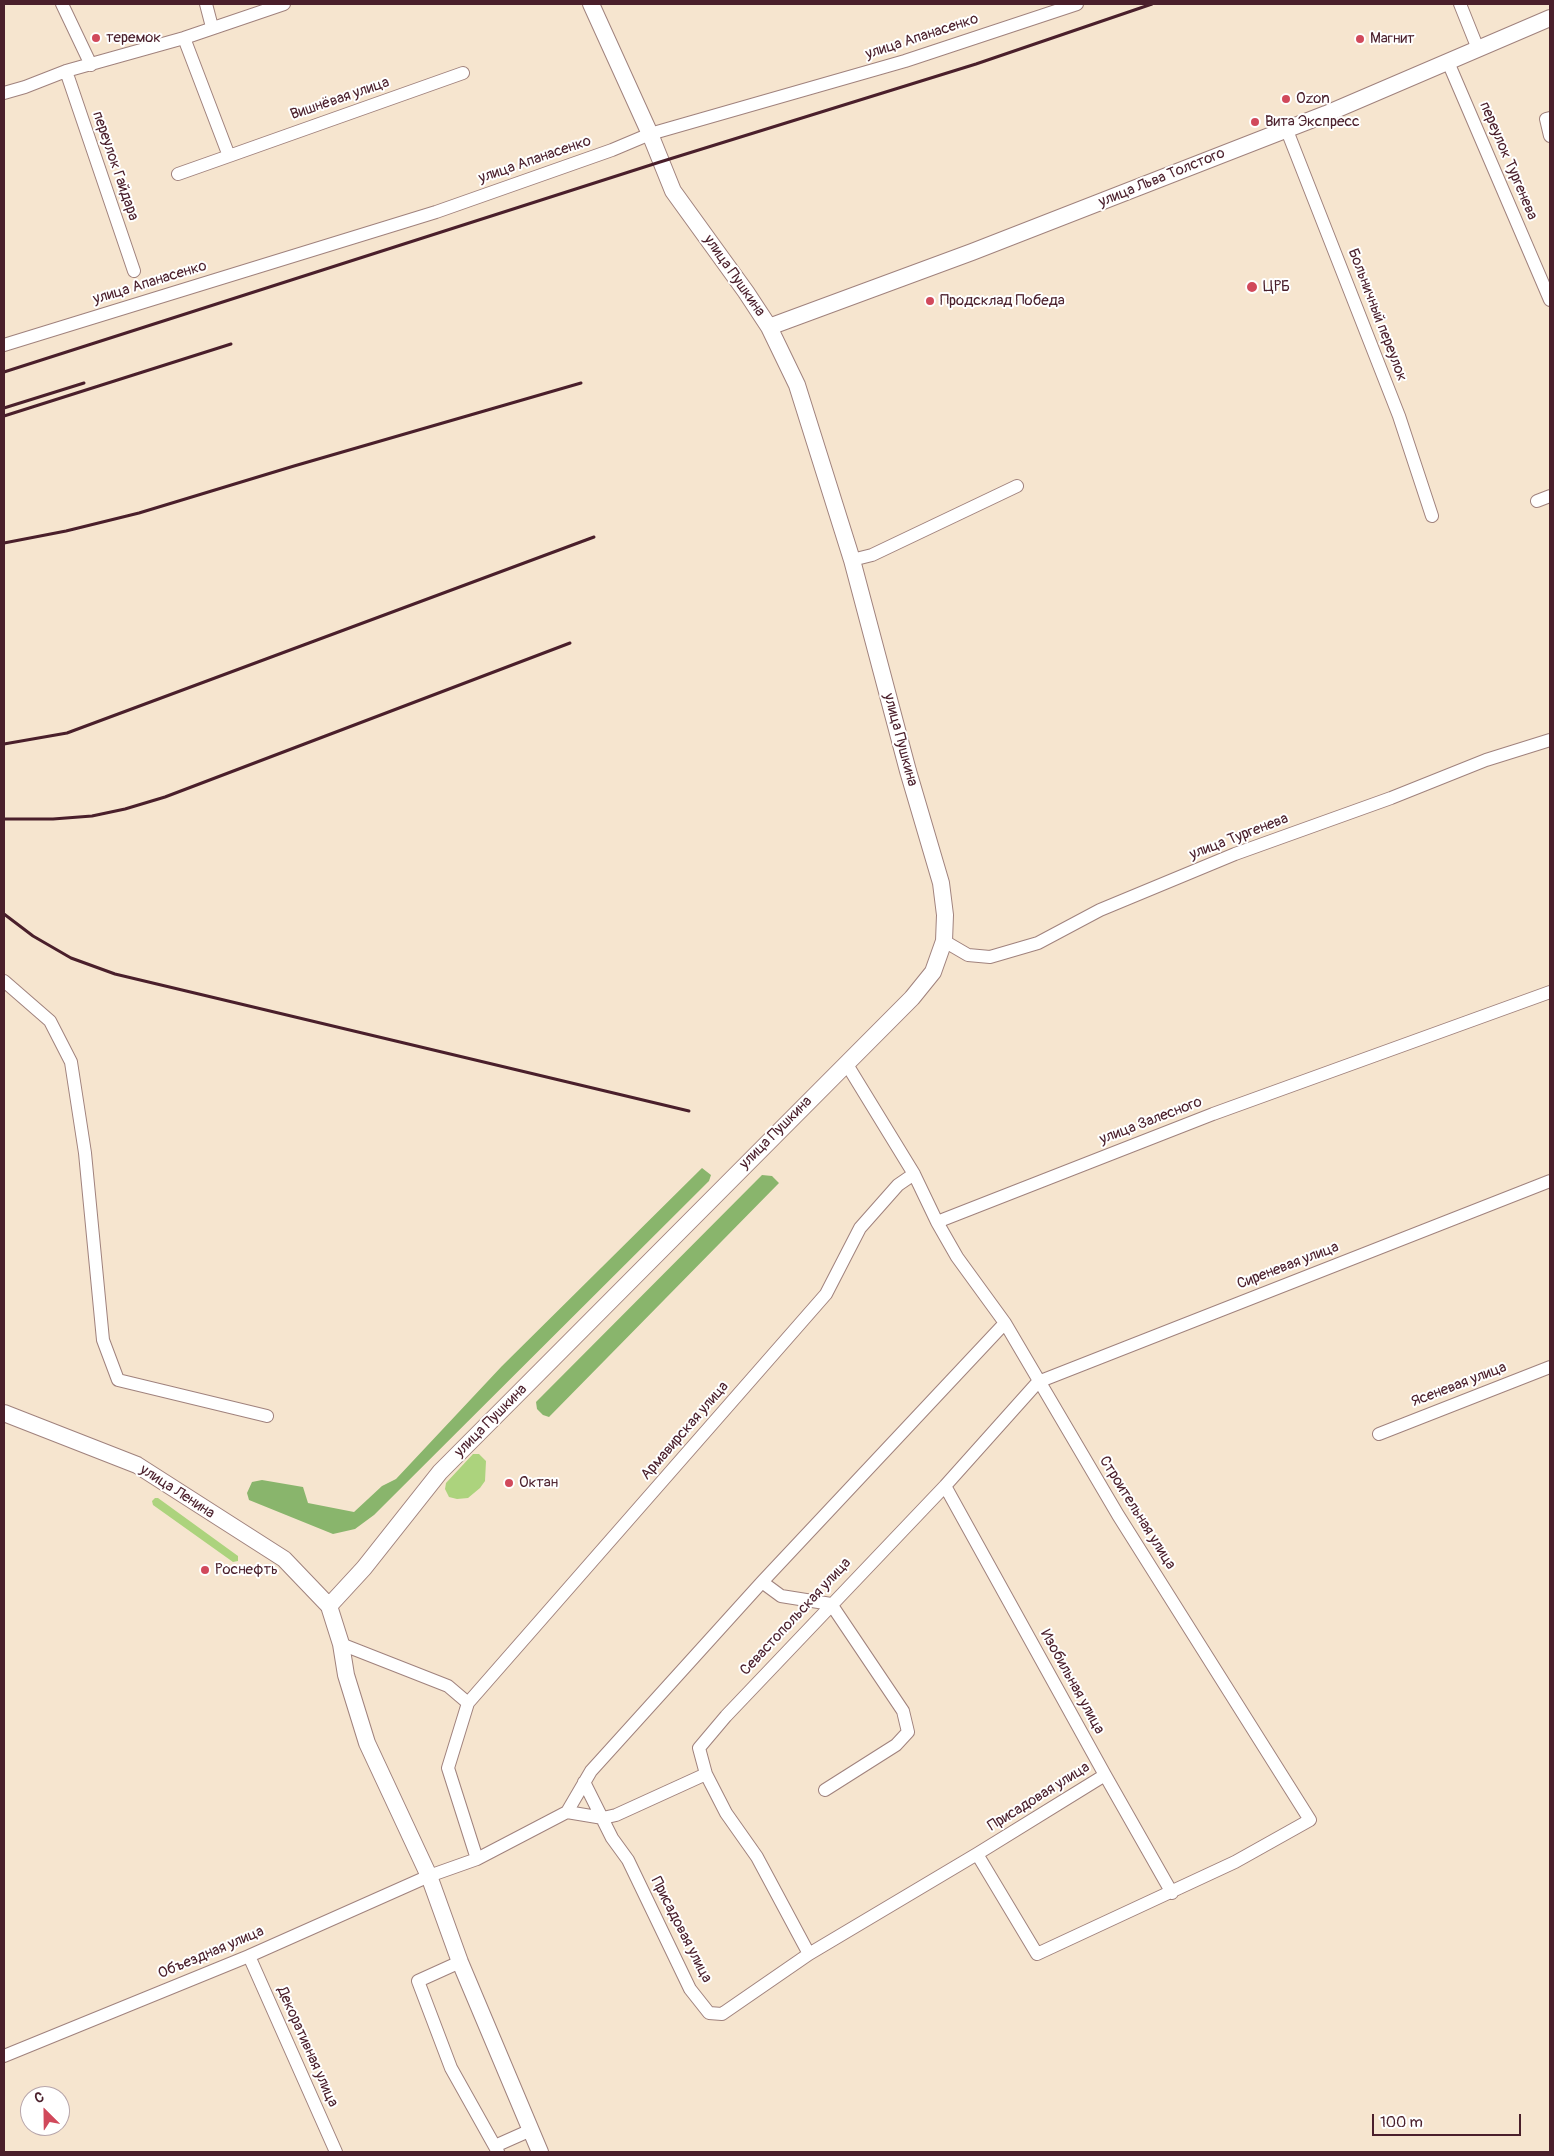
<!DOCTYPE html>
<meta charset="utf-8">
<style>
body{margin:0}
#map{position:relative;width:1554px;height:2156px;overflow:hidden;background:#f6e5cf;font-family:Pangolin,sans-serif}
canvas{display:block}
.frame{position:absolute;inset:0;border:5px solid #4a1f2b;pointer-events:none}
.north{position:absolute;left:20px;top:2086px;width:50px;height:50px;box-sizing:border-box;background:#fff;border:1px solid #b7a5aa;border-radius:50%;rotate:337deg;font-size:14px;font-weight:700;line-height:20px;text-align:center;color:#4a1f2b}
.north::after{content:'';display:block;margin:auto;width:18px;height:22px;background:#d1495b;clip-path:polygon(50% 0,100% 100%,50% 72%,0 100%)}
.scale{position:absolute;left:1372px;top:2114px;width:149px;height:22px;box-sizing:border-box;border:2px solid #4a1f2b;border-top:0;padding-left:6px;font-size:15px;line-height:18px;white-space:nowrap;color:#4a1f2b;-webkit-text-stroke:4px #fff;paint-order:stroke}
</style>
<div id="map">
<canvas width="1554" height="2156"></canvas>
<div class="frame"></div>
<div class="north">С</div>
<div class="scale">100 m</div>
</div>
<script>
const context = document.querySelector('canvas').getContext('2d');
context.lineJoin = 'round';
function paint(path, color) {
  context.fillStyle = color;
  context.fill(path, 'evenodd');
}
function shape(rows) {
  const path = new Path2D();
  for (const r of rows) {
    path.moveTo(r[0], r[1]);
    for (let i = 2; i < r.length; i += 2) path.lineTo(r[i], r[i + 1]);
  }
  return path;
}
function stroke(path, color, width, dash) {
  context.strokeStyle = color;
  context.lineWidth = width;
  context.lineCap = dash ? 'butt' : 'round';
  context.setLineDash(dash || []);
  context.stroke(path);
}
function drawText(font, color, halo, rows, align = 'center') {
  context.font = font + ' Pangolin,sans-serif';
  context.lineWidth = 4;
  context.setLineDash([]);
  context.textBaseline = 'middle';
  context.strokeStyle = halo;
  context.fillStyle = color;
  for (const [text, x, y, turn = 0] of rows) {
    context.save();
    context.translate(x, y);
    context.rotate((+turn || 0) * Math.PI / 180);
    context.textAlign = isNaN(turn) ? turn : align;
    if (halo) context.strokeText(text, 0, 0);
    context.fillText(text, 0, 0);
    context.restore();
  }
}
const green = shape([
 [473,1454,479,1454,486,1461,485,1481,480,1488,468,1498,457,1499,449,1497,445,1489,446,1483],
 [155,1498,158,1498,238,1556,238,1561,233,1562,153,1505,152,1501]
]);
const forest = shape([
 [702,1168,711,1175,709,1181,374,1515,355,1529,333,1534,249,1500,247,1493,252,1482,262,1480,303,1487,308,1503,354,1512,382,1486,396,1479,502,1366],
 [762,1175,772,1176,779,1183,549,1417,543,1415,537,1409,536,1402]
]);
const minor = shape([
 [62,4,91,65],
 [206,4,212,27],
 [1460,4,1478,49],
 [184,38,229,156,463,73],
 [1448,62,1550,300],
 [66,71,134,271],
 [4,93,25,87,66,71,184,38,284,4],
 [1550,118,1546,119,1550,136],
 [1286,128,1399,416,1432,516],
 [178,174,229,156],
 [4,345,436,212,612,150,650,134,905,61,1077,4],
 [1537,501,1550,496],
 [852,560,872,555,1017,486],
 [944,941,968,955,990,957,1038,943,1100,910,1235,854,1391,798,1486,760,1550,740],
 [4,981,50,1021,71,1062,85,1153,103,1340,118,1380,267,1416],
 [846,1063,914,1174,937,1222,1213,1114,1550,992],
 [937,1222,957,1257,1005,1323,1118,1515,1310,1820,1235,1862,1037,1954,977,1854],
 [1379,1434,1550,1367],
 [945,1486,1105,1775,1172,1893],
 [762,1582,781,1596,831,1604,903,1711,908,1732,896,1745,825,1790],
 [341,1644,448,1686,468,1703,826,1294,860,1228,898,1185,914,1174],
 [468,1703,448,1768,477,1859],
 [706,1774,726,1813,757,1857,809,1954],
 [584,1782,612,1838,628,1860,690,1989,709,2013,722,2014,809,1954,977,1854,1105,1775],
 [567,1812,603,1818,616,1815,706,1774,699,1748,726,1716,945,1486,1038,1382,1550,1181],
 [249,1956,336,2152],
 [460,1962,418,1981,451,2068,498,2152],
 [4,2056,249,1956,429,1876,477,1859,567,1812,591,1771,762,1582,1005,1323],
 [495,2146,531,2130]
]);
const major = shape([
 [769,327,972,252,1326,114,1550,18],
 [4,1413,137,1465,284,1559,329,1606,341,1644,346,1675,367,1743,429,1876,460,1962,540,2152],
 [329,1606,364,1568,440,1472,912,998,933,972,944,941,945,915,941,883,908,771,852,560,797,385,769,327,746,292,673,191,650,134,591,4]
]);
const rail = shape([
 [4,372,660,162,976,64,1152,4],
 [4,408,84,383],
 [4,416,231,344],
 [4,543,66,531,139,513,294,466,581,383],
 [4,744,67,733,594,537],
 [4,819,53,819,92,816,125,809,165,797,570,643],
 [4,914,33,936,71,958,115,974,689,1111]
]);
const markers = [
 [96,38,5,"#d1495b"],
 [1360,39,5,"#d1495b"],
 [1286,99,5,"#d1495b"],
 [1255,122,5,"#d1495b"],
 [1252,287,6,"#d1495b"],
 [930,301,5,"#d1495b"],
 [509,1483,5,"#d1495b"],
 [205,1570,5,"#d1495b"]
];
const streetNames = [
 ["улица Апанасенко",922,37,-18],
 ["Вишнёвая улица",340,99,-19],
 ["улица Апанасенко",535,160,-19],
 ["переулок Тургенева",1508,161,67],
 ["переулок Гайдара",115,166,71],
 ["улица Льва Толстого",1162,178,-22],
 ["улица Пушкина",734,276,55],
 ["улица Апанасенко",150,283,-17],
 ["Больничный переулок",1377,315,69],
 ["улица Пушкина",900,740,75],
 ["улица Тургенева",1239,837,-21],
 ["улица Залесного",1151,1121,-21],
 ["улица Пушкина",776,1133,-45],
 ["Сиреневая улица",1288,1266,-21],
 ["Ясеневая улица",1459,1385,-21],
 ["улица Пушкина",491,1421,-45],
 ["Армавирская улица",685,1431,-49],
 ["улица Ленина",177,1492,33],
 ["Строительная улица",1137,1513,58],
 ["Севастопольская улица",796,1617,-47],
 ["Изобильная улица",1072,1682,61],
 ["Присадовая улица",1039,1797,-32],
 ["Присадовая улица",681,1930,63],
 ["Объездная улица",211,1953,-23],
 ["Декоративная улица",307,2047,66]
];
const poiNames = [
 ["теремок",106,38],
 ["Магнит",1370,39],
 ["Ozon",1296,99],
 ["Вита Экспресс",1265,122],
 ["ЦРБ",1263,287],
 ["Продсклад Победа",940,301],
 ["Октан",519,1483],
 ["Роснефть",215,1570]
];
paint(green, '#acd37d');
paint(forest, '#89b56c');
stroke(minor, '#a0827d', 14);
stroke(major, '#a0827d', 18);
stroke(minor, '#fff', 12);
stroke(major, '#fff', 16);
stroke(rail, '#4a1f2b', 3);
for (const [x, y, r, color] of markers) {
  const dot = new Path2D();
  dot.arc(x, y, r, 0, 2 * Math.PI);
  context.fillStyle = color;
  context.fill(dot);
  stroke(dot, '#fff', 2);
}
drawText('15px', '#4a1f2b', '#fff', streetNames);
drawText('15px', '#4a1f2b', '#fff', poiNames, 'left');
</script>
